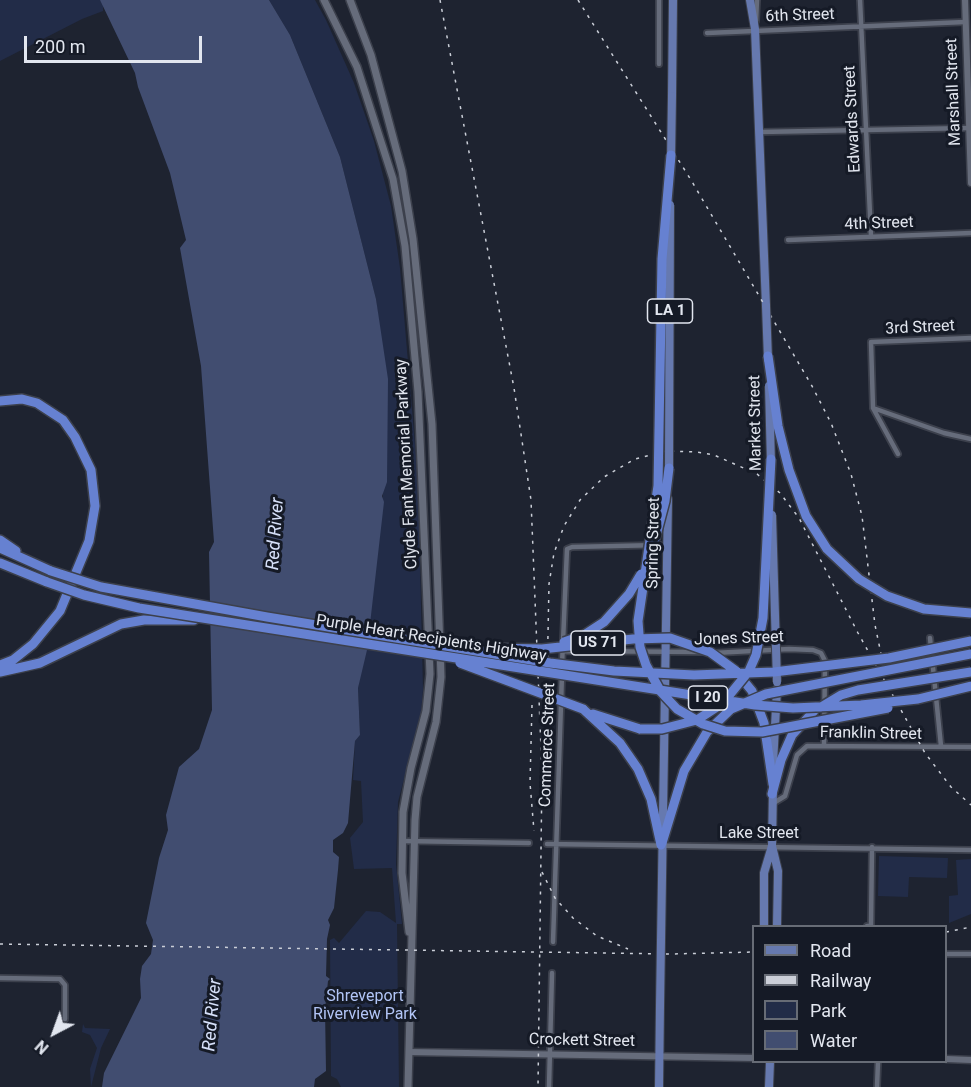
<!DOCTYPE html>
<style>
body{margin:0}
#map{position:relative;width:971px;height:1087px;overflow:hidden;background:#1e2330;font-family:Roboto,sans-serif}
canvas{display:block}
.legend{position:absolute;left:752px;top:925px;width:195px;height:138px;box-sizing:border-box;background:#151a26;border:2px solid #676c76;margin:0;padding:8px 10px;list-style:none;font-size:18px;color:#e2e6ef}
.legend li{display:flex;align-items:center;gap:12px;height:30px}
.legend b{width:30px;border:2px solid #676c76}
.north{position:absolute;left:24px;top:1003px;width:60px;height:60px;-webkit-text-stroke:4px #151a26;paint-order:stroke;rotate:221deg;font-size:16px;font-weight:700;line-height:24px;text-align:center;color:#e2e6ef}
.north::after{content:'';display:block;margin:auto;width:21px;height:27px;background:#e2e6ef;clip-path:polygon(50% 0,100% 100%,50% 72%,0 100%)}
.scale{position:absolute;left:24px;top:36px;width:178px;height:27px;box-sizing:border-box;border:3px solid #e2e6ef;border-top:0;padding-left:8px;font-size:18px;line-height:21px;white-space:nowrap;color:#e2e6ef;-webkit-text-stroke:4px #151a26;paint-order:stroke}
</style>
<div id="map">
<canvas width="971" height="1087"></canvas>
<ul class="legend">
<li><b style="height:8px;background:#6679af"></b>Road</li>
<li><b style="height:8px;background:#cbcfd8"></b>Railway</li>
<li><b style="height:16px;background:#222c48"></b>Park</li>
<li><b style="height:16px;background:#414d70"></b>Water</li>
</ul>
<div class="north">N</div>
<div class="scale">200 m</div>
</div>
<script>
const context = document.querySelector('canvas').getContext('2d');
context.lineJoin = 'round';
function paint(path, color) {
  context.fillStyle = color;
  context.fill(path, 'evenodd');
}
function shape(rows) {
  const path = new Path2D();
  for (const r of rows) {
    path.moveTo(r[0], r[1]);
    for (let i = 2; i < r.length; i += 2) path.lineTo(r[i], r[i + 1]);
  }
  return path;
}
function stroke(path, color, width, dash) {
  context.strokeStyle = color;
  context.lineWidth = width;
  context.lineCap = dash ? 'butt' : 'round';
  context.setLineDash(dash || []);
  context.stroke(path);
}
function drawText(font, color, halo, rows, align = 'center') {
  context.font = font + ' Roboto,sans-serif';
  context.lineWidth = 6;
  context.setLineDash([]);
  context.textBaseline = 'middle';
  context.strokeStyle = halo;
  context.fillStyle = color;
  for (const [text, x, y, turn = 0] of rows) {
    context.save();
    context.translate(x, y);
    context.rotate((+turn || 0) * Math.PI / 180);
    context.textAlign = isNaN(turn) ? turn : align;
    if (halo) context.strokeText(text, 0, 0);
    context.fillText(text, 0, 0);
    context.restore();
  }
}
const green = shape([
 [0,0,100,0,103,3,103,11,82,19,0,61],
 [269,0,315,0,326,20,354,83,374,141,391,206,400,268,418,480,423,689,421,713,398,802,396,864,402,924,397,924,399,1087,341,1087,337,1079,331,1076,330,940,334,938,339,943,366,911,380,912,396,923,392,868,354,869,350,838,363,822,361,781,353,780,355,741,360,735,358,688,383,506,380,333,376,299,340,157,290,35],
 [879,856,948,858,947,878,909,877,908,897,878,896],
 [971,859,971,914,949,923,949,896,958,895,956,860],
 [83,1024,85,1028,110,1029,101,1048,91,1087,90,1069,97,1048,90,1035,82,1032]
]);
const water = shape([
 [100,0,269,0,290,35,340,157,376,299,388,379,387,482,382,496,384,502,367,650,358,688,360,735,355,741,348,823,343,833,333,840,333,852,339,857,338,870,334,908,328,920,330,925,327,939,326,976,330,979,328,981,325,1009,326,1071,315,1079,314,1087,102,1087,104,1073,141,998,140,979,142,966,151,954,153,940,146,923,159,858,168,830,166,815,179,767,199,749,212,710,209,552,214,542,201,366,180,248,186,240,170,173,138,87,135,73]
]);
const minor = shape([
 [860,0,871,236],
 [756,21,757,0],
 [707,33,965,22],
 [659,64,659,0],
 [759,132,971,128],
 [788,240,971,233],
 [873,408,944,433,971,439],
 [898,454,873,408,871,342,971,338],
 [930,638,941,746],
 [563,651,703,652],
 [714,653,789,649,813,650,821,653,825,661,824,745],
 [562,665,567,549,572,547,660,545],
 [772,804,785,796,797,755,807,746,971,747],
 [402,841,529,843],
 [547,844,971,850],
 [867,926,871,926,872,847],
 [553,942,562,674],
 [946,954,971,954],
 [0,978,60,979,65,985,65,1019],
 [549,1087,552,973],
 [877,1087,878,1062]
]);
const tertiary = shape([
 [965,0,971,183],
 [409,1052,754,1058],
 [946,1059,971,1060]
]);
const secondary = shape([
 [324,0,357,67,393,179,405,246,418,392,430,674,426,711,411,768,403,812,402,873,409,932],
 [350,0,371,55,402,171,413,239,432,424,441,677,436,722,417,797,415,820,408,1087]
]);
const primary = shape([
 [750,0,755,29,766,306],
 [672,96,673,0],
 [773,764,777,689],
 [772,846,778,871,777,926],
 [764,926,764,873,772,846,773,788],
 [661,941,668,499],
 [659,1087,660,1006],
 [769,1087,770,1062]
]);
const motorway = shape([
 [0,401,22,399,37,403,63,420,75,437,91,470,95,506,89,541,60,611,33,644,13,660,0,665],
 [0,540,16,551],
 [0,548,51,571],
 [0,563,47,582],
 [0,672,40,663,121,624,144,620,194,620],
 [738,674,752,691,764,723,773,784],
 [583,709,620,743,638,769,651,799,661,845],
 [593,714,640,729],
 [772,794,781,760,792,735,814,711],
 [662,843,684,771,707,732,731,709]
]);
const rail = shape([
 [440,0,514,388,531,500,542,773,538,1087],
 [578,0,691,180,812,386,831,423,851,474,862,516,875,625,885,673],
 [547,684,549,584,554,553,564,526,580,500,604,477,635,459,666,451,696,452,714,455,757,474,780,493,799,518,858,633,925,753,951,787,971,805],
 [532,705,530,783,534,831],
 [542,872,555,898,573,918,597,936,628,949],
 [946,932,971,927],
 [0,944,670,954,754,952]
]);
const primaryBridge = shape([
 [671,160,672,96],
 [766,306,768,359],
 [769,386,771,464],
 [669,468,670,205],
 [772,515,777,682],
 [660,1006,661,941]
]);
const motorwayBridge = shape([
 [671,155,662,259,658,486,638,621,640,647,646,665,661,692,677,709,703,724,725,731,762,732,888,708],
 [768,356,778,426,789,470,806,516,827,549,859,579,887,596,924,609,971,613],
 [655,539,665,501,669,468],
 [51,571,101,587,267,617,550,663,614,671,694,675,774,672,889,658,971,641],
 [47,582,84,595,139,608,755,705,793,708,861,705,918,699,971,686],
 [564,642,584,635,604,622,629,594,641,574],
 [489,648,542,649,633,639,670,638,710,652,736,671],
 [460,663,583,709],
 [821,707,841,695,858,690,971,672],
 [731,709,766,694,971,654],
 [640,729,662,729,697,720,723,703,749,671,756,655,763,618,771,459]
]);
const shields = [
 [670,311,45],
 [598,643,54],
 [708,698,39]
];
const shieldNames = [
 ["LA 1",670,311],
 ["US 71",598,643],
 ["I 20",708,698]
];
const streetNames = [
 ["6th Street",800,16,-2],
 ["Marshall Street",954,92,-92],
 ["Edwards Street",853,119,-93],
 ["4th Street",879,224,-2],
 ["3rd Street",920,328,-3],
 ["Market Street",756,423,-91],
 ["Clyde Fant Memorial Parkway",407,464,-93],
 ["Spring Street",654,543,-89],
 ["Purple Heart Recipients Highway",431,639,9],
 ["Jones Street",739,639,-2],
 ["Franklin Street",871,734,1],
 ["Commerce Street",548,745,-88],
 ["Lake Street",759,834],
 ["Crockett Street",582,1041,1]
];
const parkNames = [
 ["Shreveport",365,997],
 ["Riverview Park",365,1015]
];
const waterNames = [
 ["Red River",276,534,-86],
 ["Red River",213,1015,-85]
];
paint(green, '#222c48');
paint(water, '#414d70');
stroke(minor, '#3c404c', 8);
stroke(tertiary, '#3c404c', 9);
stroke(secondary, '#3c404c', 10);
stroke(primary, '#3c404c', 10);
stroke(motorway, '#3c404c', 12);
stroke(minor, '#666c7b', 4.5);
stroke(tertiary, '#666c7b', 6);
stroke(secondary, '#666c7b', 7);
stroke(primary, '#6679af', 8);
stroke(motorway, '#6681d1', 9);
stroke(rail, '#cbcfd8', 1.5, [3, 6]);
stroke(primaryBridge, '#3c404c', 10, []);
stroke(motorwayBridge, '#3c404c', 12, []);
stroke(primaryBridge, '#6679af', 8);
stroke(motorwayBridge, '#6681d1', 9);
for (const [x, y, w] of shields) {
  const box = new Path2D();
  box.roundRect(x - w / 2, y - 12, w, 24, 4.5);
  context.fillStyle = '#151a26';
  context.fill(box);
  stroke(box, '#e2e6ef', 1.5);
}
drawText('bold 15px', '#e2e6ef', null, shieldNames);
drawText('16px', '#e2e6ef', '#151a26', streetNames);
drawText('16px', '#b2c5f6', '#151a26', parkNames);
drawText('italic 18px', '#d6e0f9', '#151a26', waterNames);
</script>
